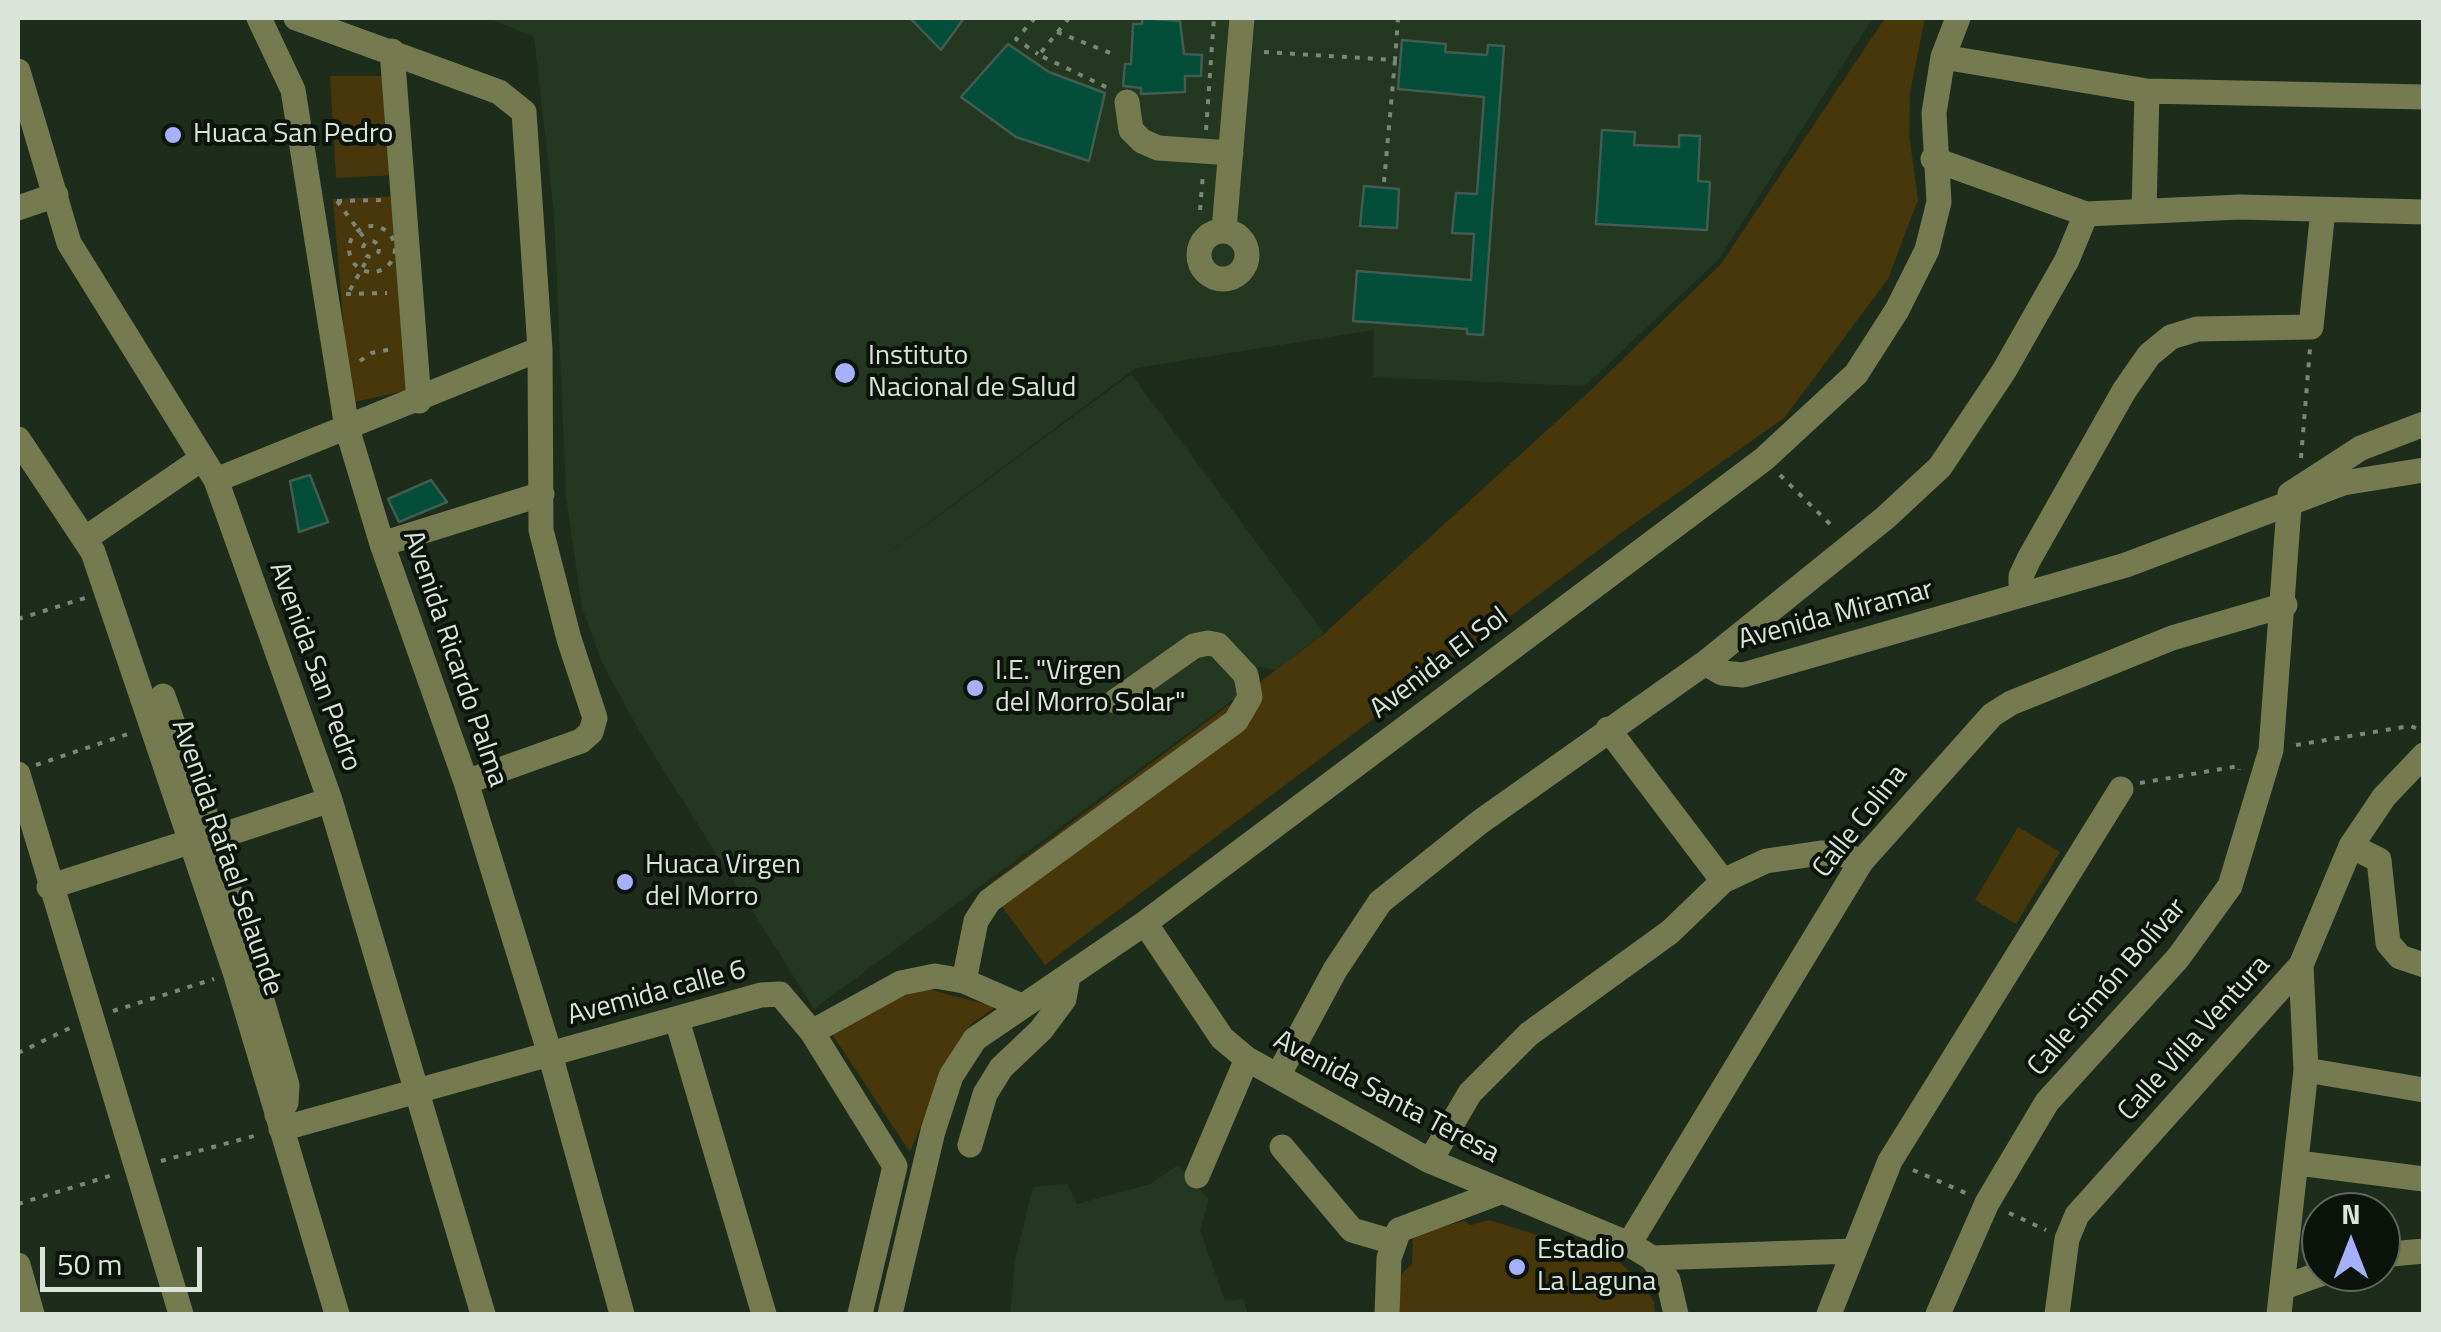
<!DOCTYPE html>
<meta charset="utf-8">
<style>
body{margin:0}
#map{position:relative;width:2441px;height:1332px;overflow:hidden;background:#1e2c1b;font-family:"Titillium Web",sans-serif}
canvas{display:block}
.frame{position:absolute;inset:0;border:20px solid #dae4d9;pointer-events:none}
.north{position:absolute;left:2301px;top:1192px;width:100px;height:100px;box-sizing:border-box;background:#0c130b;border:2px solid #5e675d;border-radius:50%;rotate:0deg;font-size:28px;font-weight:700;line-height:40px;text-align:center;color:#dae4d9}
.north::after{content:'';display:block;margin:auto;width:35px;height:45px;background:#a5b1fc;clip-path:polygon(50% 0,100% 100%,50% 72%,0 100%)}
.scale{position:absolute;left:40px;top:1247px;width:162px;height:45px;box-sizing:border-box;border:5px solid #dae4d9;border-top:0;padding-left:12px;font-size:30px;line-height:35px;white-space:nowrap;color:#dae4d9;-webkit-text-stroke:8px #0c130b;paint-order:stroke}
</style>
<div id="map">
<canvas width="2441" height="1332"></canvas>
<div class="frame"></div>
<div class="north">N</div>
<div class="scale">50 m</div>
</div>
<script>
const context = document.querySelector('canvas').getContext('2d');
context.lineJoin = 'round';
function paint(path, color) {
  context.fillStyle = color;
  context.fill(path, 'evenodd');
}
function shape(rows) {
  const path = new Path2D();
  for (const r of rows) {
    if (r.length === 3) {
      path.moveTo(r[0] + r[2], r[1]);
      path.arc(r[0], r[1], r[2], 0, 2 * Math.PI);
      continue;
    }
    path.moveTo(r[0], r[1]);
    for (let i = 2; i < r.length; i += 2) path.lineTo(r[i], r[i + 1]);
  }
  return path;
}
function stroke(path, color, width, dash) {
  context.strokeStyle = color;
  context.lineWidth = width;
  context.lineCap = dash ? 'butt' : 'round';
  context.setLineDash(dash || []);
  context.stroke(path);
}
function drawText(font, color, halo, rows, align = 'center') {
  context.font = font + ' "Titillium Web",sans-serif';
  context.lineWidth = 8;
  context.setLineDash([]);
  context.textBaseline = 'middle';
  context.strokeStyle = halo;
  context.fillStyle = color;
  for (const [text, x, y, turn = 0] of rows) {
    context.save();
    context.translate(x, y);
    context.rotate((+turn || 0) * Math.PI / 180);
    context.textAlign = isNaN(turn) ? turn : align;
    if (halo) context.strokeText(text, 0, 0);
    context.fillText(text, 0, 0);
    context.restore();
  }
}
const built = shape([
 [488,18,1873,18,1719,259,1585,386,1373,377,1374,330,1136,368,857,576,1131,374,1324,633,1276,670,1260,667,1241,682,1240,695,814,1009,642,736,602,663,582,607,566,497,554,215,534,37],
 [1178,1165,1209,1200,1200,1230,1225,1301,1243,1299,1248,1314,1010,1314,1015,1261,1033,1187,1067,1184,1077,1204,1150,1184]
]);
const green = shape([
 [1885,18,1925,18,1910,93,1909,134,1918,200,1888,279,1784,418,1628,528,1045,965,987,886,1324,634,1591,390,1721,264],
 [330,76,387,76,393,175,336,178],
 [398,196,413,389,350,403,333,199],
 [2018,827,2060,852,2016,924,1975,900],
 [928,989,996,1007,971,1024,946,1066,910,1152,832,1034,891,999],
 [1489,1220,1616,1259,1643,1284,1654,1302,1655,1314,1394,1314,1395,1280,1412,1264,1413,1235,1464,1221,1471,1225]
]);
const building = shape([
 [910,18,964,18,941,50,910,18],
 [1142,18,1180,21,1184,54,1202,55,1201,76,1185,76,1185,92,1141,94,1141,88,1123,86,1125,64,1131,64,1133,24,1142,24,1142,18],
 [1402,40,1446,44,1445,52,1487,55,1488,45,1504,46,1483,335,1467,334,1467,329,1353,321,1357,271,1471,280,1474,234,1452,233,1456,193,1477,194,1484,97,1398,89,1402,40],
 [1008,44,1049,72,1105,93,1089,161,1016,137,961,97,1008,44],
 [1602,130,1635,132,1634,145,1679,147,1679,135,1700,136,1698,181,1710,182,1707,230,1596,224,1602,130],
 [1364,186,1399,189,1397,228,1360,226,1364,186],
 [310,475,328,522,299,532,290,481,310,475],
 [431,480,447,502,399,522,388,499,431,480]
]);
const path = shape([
 [1035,18,1016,39,1038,54],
 [1069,18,1039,55,1108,88],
 [1057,32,1113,54],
 [1264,52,1395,60,1398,18],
 [1206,130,1214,18],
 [1384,182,1395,60],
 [337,201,382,200],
 [337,201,368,243],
 [1200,210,1203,174],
 [372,249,23],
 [371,249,8],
 [350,290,369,256],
 [346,294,387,293],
 [360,361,371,353,392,349],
 [2301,458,2310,348],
 [1780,475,1834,528],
 [18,619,85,598],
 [2296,745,2410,726,2424,731],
 [36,765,131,733],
 [2140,783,2239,766,2239,770],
 [113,1011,214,979],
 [18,1053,72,1027],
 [161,1161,258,1135],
 [1913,1170,1968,1194],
 [18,1204,113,1175],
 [2009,1213,2046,1230]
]);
const minor = shape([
 [259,18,293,90,347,428,382,544,466,782,550,1054,622,1314],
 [296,18,499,92,524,112,540,349,541,530,569,639,595,718,591,732,581,741,466,782],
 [392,51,419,401],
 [1943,57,2147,91,2424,97],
 [18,71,69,243,216,480,330,800,483,1314],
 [1127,102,1131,130,1142,141,1158,148,1231,153],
 [1933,159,2086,214,2240,207,2424,212],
 [18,208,56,195],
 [2144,211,2147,91],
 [1224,230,1242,18],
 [1223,255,24],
 [18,439,93,552,235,972,337,1314],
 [216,480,540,349],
 [86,538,200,460],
 [382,544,542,494],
 [2021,594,2021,576,2029,559,2124,391,2149,355,2171,337,2197,329,2311,327,2323,210],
 [1705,663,1722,673,1743,675,2126,565,2343,483,2424,470],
 [163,696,214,838,287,1085,286,1103,277,1115],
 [1608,729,1723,881],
 [18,774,181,1314],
 [214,838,330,800],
 [2351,846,2379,860,2388,943,2400,957,2424,965],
 [49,887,189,842],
 [1145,923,1222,1038,1247,1059,1430,1161,1629,1244,1652,1258,1668,1280,1676,1314],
 [964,981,976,921,989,901,1236,721,1250,697,1246,675,1218,645,1208,643,1194,646,1116,701],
 [677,1020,764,1314],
 [812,1032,901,983,935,976,964,981,1019,1005],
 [2306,1070,2424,1090],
 [1279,1074,1335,970,1380,902,1480,822,1705,663,1885,518,1940,467,2004,371,2067,260,2086,214],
 [281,1129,761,995,780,994,812,1032,895,1166,860,1314],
 [970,1145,985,1094,1001,1068,1041,1030,1064,999,1068,976],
 [1282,1147,1352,1230,1393,1242],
 [1430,1161,1470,1093,1529,1034,1670,932,1723,881,1766,861,1821,853,1842,854,1861,862],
 [2298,1163,2424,1179],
 [1197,1176,1247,1059],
 [1629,1244,1861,862,1992,715,2011,703,2172,638,2285,605],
 [2381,1255,2424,1251],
 [1652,1258,1852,1251],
 [18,1265,32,1314],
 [2284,1287,2326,1272],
 [890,1314,933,1131,951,1076,975,1039,1145,923,1764,459,1856,374,1897,310,1927,250,1939,202,1934,113,1943,57,1958,18],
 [1387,1314,1389,1258,1399,1230,1500,1192],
 [1829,1314,1890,1161,2121,789],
 [1938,1314,1987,1203,2047,1102,2178,958,2230,886,2271,750,2290,494,2361,448,2424,424],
 [2057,1314,2067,1239,2077,1215,2301,965,2351,846,2384,797,2424,755],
 [2279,1314,2306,1070,2301,965]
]);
const markers = [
 [173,135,10,"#a5b1fc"],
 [845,373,12,"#a5b1fc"],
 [975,688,10,"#a5b1fc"],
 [625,882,10,"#a5b1fc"],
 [1517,1267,10,"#a5b1fc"]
];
const poiNames = [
 ["Huaca San Pedro",193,135],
 ["Instituto",868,357],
 ["Nacional de Salud",868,389],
 ["I.E. \"Virgen",995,672],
 ["del Morro Solar\"",995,704],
 ["Huaca Virgen",645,866],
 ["del Morro",645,898],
 ["Estadio",1537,1251],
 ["La Laguna",1537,1283]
];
const streetNames = [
 ["Avenida Miramar",1836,616,-15],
 ["Avenida Ricardo Palma",454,659,71],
 ["Avenida El Sol",1440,664,-37],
 ["Avenida San Pedro",314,667,70],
 ["Calle Colina",1861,822,-52],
 ["Avenida Rafael Selaunde",226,858,71],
 ["Calle Simón Bolívar",2108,988,-49],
 ["Avemida calle 6",657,994,-15],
 ["Calle Villa Ventura",2195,1039,-48],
 ["Avenida Santa Teresa",1386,1098,28]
];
paint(built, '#243721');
paint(green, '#48370a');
paint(building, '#034e39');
stroke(building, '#425c51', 2.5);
stroke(path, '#7b8779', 4, [5, 8]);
stroke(minor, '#757a50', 25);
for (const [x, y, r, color] of markers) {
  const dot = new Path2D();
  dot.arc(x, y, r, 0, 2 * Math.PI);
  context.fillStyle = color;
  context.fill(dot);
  stroke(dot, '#0c130b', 4);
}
drawText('28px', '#dae4d9', '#0c130b', poiNames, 'left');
drawText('28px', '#dae4d9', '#0c130b', streetNames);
</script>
